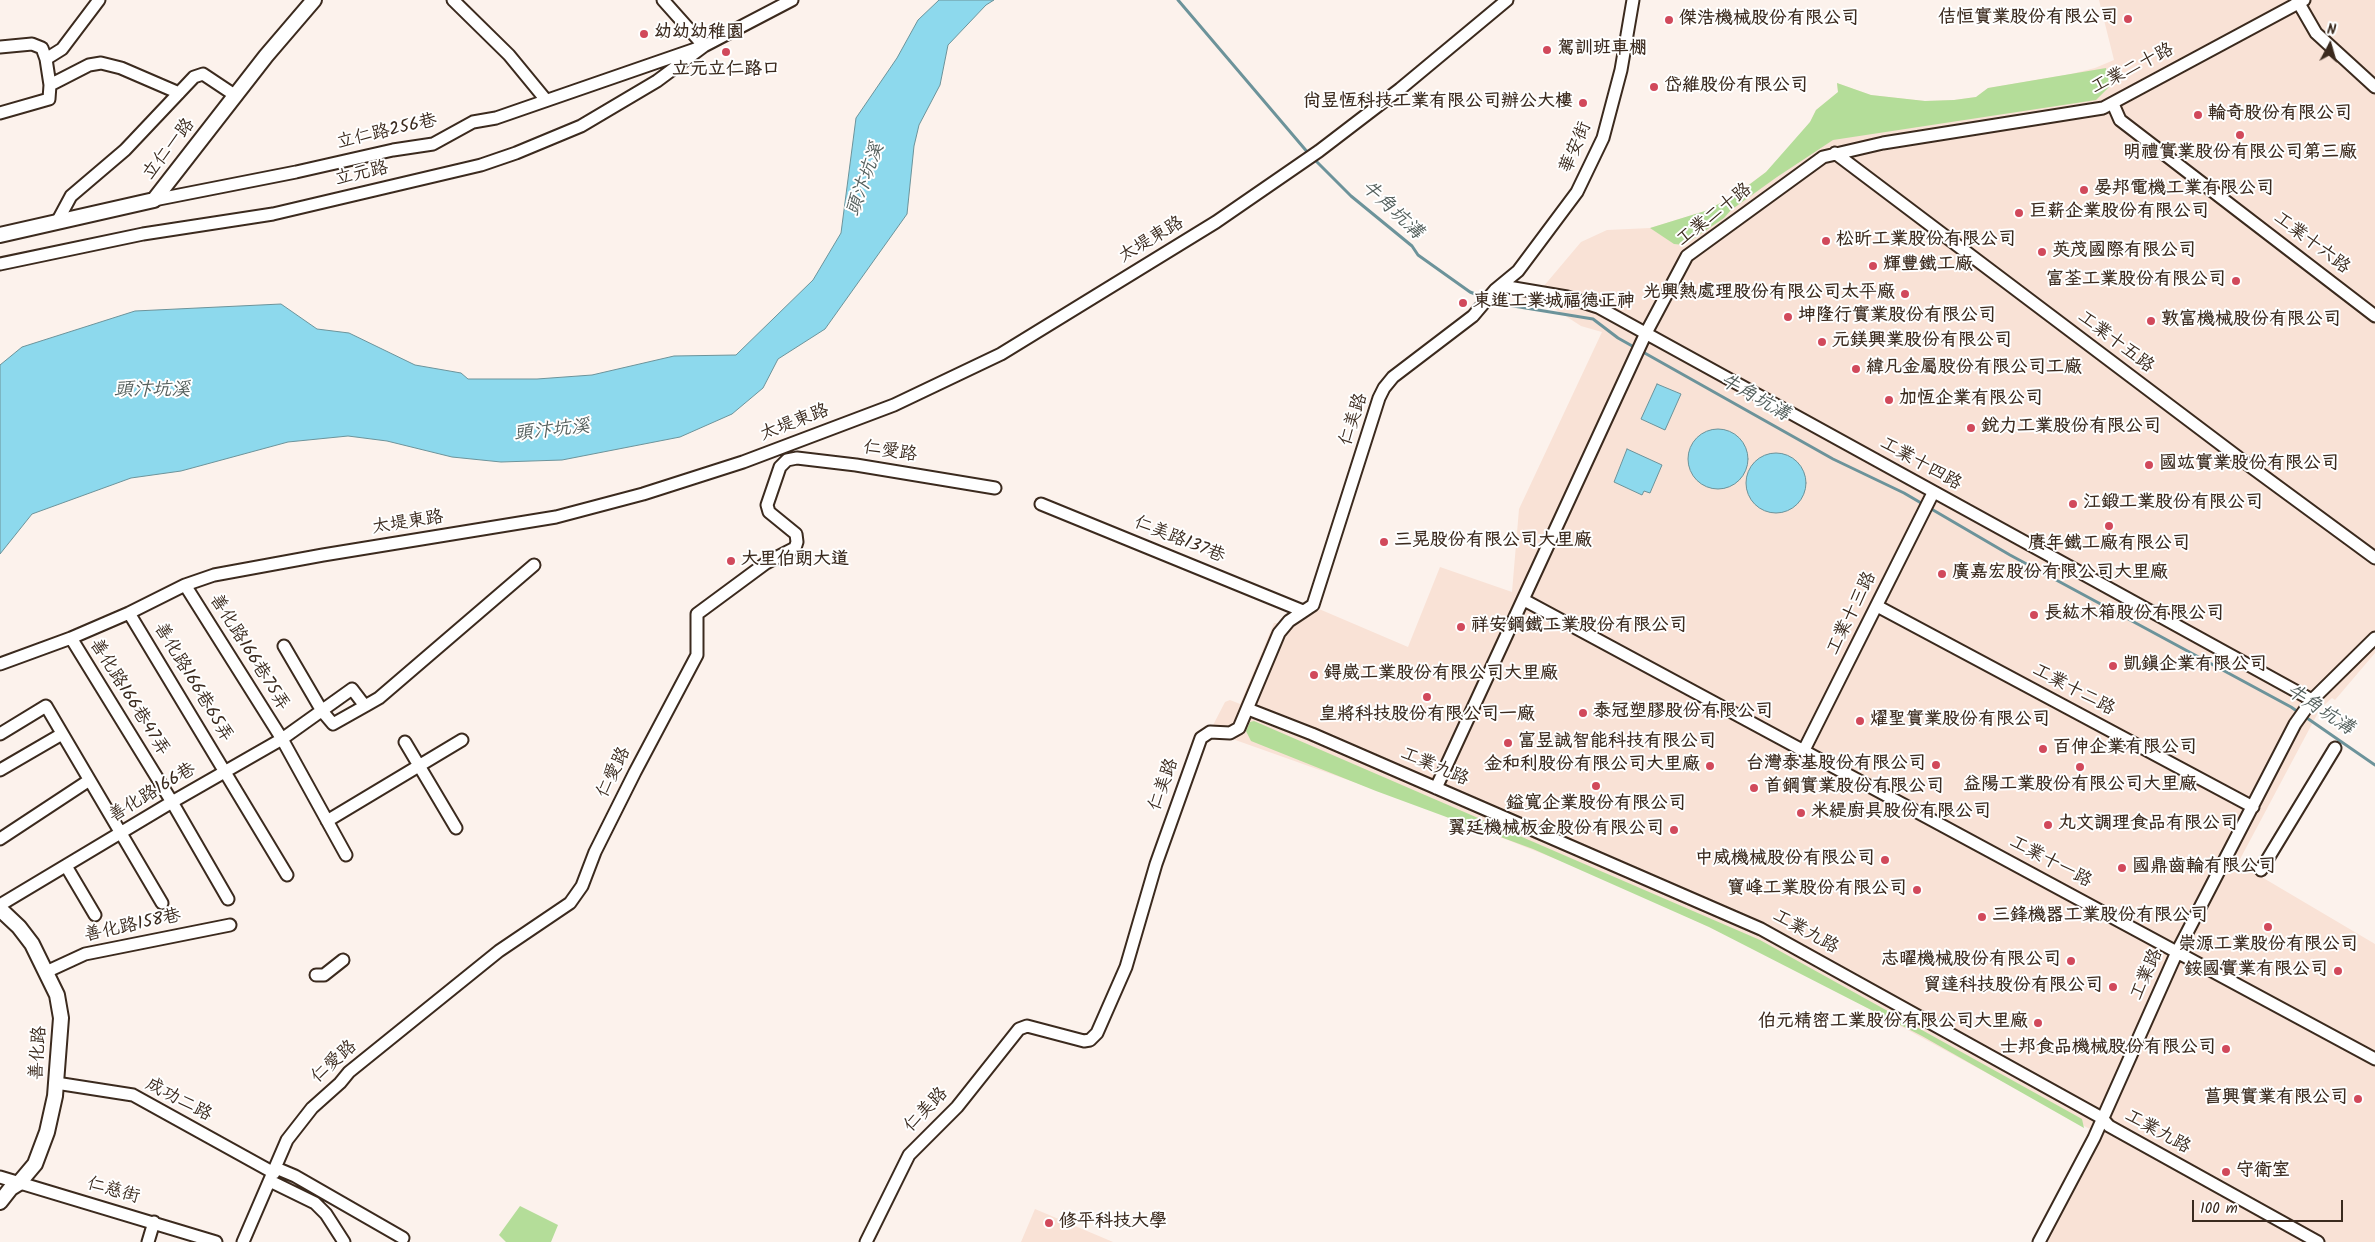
<!DOCTYPE html>
<meta charset="utf-8">
<style>
body{margin:0}
#map{position:relative;width:2375px;height:1242px;overflow:hidden;background:#fcf2ec;font-family:Kalam,sans-serif}
canvas{display:block}
.north{position:absolute;left:2305px;top:20px;width:50px;height:50px;-webkit-text-stroke:4px #fff;paint-order:stroke;rotate:6deg;font-size:14px;font-weight:700;line-height:20px;text-align:center;color:#3b2a1e}
.north::after{content:'';display:block;margin:auto;width:18px;height:22px;background:#3b2a1e;clip-path:polygon(50% 0,100% 100%,50% 72%,0 100%)}
.scale{position:absolute;left:2192px;top:1200px;width:151px;height:22px;box-sizing:border-box;border:2px solid #3b2a1e;border-top:0;padding-left:6px;font-size:15px;line-height:18px;white-space:nowrap;color:#3b2a1e;-webkit-text-stroke:4px #fff;paint-order:stroke}
</style>
<div id="map">
<canvas width="2375" height="1242"></canvas>
<div class="north">N</div>
<div class="scale">100 m</div>
</div>
<script>
const context = document.querySelector('canvas').getContext('2d');
context.lineJoin = 'round';
function paint(path, color) {
  context.fillStyle = color;
  context.fill(path, 'evenodd');
}
function shape(rows) {
  const path = new Path2D();
  for (const r of rows) {
    if (r.length === 3) {
      path.moveTo(r[0] + r[2], r[1]);
      path.arc(r[0], r[1], r[2], 0, 2 * Math.PI);
      continue;
    }
    path.moveTo(r[0], r[1]);
    for (let i = 2; i < r.length; i += 2) path.lineTo(r[i], r[i + 1]);
  }
  return path;
}
function stroke(path, color, width, dash) {
  context.strokeStyle = color;
  context.lineWidth = width;
  context.lineCap = dash ? 'butt' : 'round';
  context.setLineDash(dash || []);
  context.stroke(path);
}
function drawText(font, color, halo, rows, align = 'center') {
  context.font = font + ' Kalam,"LXGW WenKai TC",sans-serif';
  context.lineWidth = 4;
  context.setLineDash([]);
  context.textBaseline = 'middle';
  context.strokeStyle = halo;
  context.fillStyle = color;
  for (const [text, x, y, turn = 0] of rows) {
    context.save();
    context.translate(x, y);
    context.rotate((+turn || 0) * Math.PI / 180);
    context.textAlign = isNaN(turn) ? turn : align;
    if (halo) context.strokeText(text, 0, 0);
    context.fillText(text, 0, 0);
    context.restore();
  }
}
const built = shape([
 [2099,0,2375,0,2375,653,2335,700,2332,698,2320,709,2238,863,2375,944,2375,1242,2037,1242,2097,1133,1783,962,1609,880,1424,807,1210,731,1225,702,1230,700,1240,704,1274,623,1281,623,1305,603,1408,647,1440,567,1512,592,1519,509,1602,332,1581,326,1550,306,1543,287,1581,242,1607,230,1650,228,1705,211,1734,196,1766,172,1786,151,1810,122,1816,110,1838,92,1837,83,1871,95,1925,101,1954,100,1976,97,1988,88,2071,74,2095,68,2114,60],
 [1035,1209,1113,1242,1021,1242]
]);
const green = shape([
 [2106,68,2110,86,2096,100,1833,140,1777,177,1731,210,1724,218,1684,245,1674,244,1650,228,1705,211,1734,196,1766,172,1810,122,1816,110,1838,92,1837,83,1871,95,1925,101,1954,100,1976,97,1988,88],
 [1254,721,1760,940,2082,1119,2084,1128,1922,1036,1709,927,1533,849,1376,791,1251,741,1246,731,1250,722],
 [520,1206,558,1225,551,1242,506,1242,499,1235]
]);
const water = shape([
 [939,0,994,0,986,5,948,45,940,85,919,125,914,146,907,214,825,329,778,359,763,388,732,414,680,437,562,460,501,462,452,457,387,441,348,436,288,442,181,471,131,478,32,514,0,554,0,365,22,347,135,311,281,304,317,329,349,333,415,365,461,373,468,379,537,379,592,375,674,356,736,355,813,280,841,233,856,118,897,58,918,20,939,0],
 [1657,384,1681,394,1665,430,1641,419,1657,384],
 [1718,459,30],
 [1627,449,1662,465,1650,493,1644,491,1642,495,1614,482,1627,449],
 [1776,483,30]
]);
const stream = shape([
 [1178,0,1309,154],
 [1313,158,1351,196,1412,246,1418,255,1470,292,1501,304,1593,319,1618,338,1833,459,1904,493,2010,555,2291,707,2375,765]
]);
const minor = shape([
 [453,0,509,55,546,100],
 [663,0,704,46],
 [2297,0,2316,33,2375,87],
 [0,47,32,44,42,48,46,59,50,85,89,65,101,63,121,68,179,93],
 [46,59,62,49,99,0],
 [2113,104,2120,120,2375,316],
 [0,113,49,99,50,85],
 [1835,153,2239,458,2375,558],
 [154,200,296,172,393,150,433,144,473,122,496,118,704,46,792,0],
 [57,222,71,196,125,150,194,77,203,74,236,96],
 [0,264,143,234,273,214,481,165,516,153,581,126,657,81,704,46],
 [1502,286,1567,297,1598,307,2312,700],
 [1041,504,1303,611],
 [185,585,282,739,346,855],
 [1524,600,2375,1059],
 [1877,606,2253,807],
 [129,613,287,875],
 [71,638,172,802,228,899],
 [284,646,322,711,333,724,365,706],
 [0,664,71,638,129,613,185,585,214,575,323,555,556,517,643,494,743,462,894,405,1001,354,1216,222,1319,151,1400,89,1507,0],
 [1248,709,1312,734,1761,929,2102,1118,2109,1126,2318,1242],
 [0,734,46,706,162,903],
 [405,742,456,828],
 [1804,750,1933,493],
 [0,770,62,734],
 [1436,788,1646,333,1687,256,1823,157,1883,143,2103,108,2304,0],
 [327,821,462,740],
 [0,839,88,781],
 [66,866,95,915],
 [2261,870,2335,748],
 [0,905,172,802,282,739,352,689,365,706,379,698,534,565],
 [46,972,85,954,230,925],
 [316,975,324,975,343,960],
 [56,1083,133,1095,274,1173],
 [276,1168,295,1176,403,1238],
 [0,1177,216,1242],
 [270,1181,315,1203,326,1214,344,1242],
 [148,1242,154,1222],
 [243,1242,287,1140,312,1108,340,1083,349,1072,499,951,570,903,582,886,595,852,635,772,697,655,697,614,766,563,795,548,797,542,796,534,769,512,767,505,780,467,787,460,797,458,856,465,995,488],
 [866,1242,909,1155,957,1107,1019,1029,1027,1026,1084,1041,1090,1040,1097,1033,1126,967,1156,864,1201,738,1210,732,1230,733,1239,728,1279,633,1289,621,1313,605,1379,398,1384,388,1393,377,1473,316,1495,290,1518,271,1577,192,1603,138,1621,70,1633,0],
 [2039,1242,2094,1138,2177,952,2295,724,2312,700,2375,638]
]);
const tertiary = shape([
 [0,235,154,200,266,56,314,0],
 [0,909,19,927,32,944,57,995,61,1018,55,1096,47,1132,35,1164,19,1183,11,1188,0,1202]
]);
const markers = [
 [2128,19,5,"#d1495b"],
 [1669,20,5,"#d1495b"],
 [644,34,5,"#d1495b"],
 [1547,50,5,"#d1495b"],
 [726,52,5,"#d1495b"],
 [1654,87,5,"#d1495b"],
 [1583,103,5,"#d1495b"],
 [2198,115,5,"#d1495b"],
 [2240,135,5,"#d1495b"],
 [2084,190,5,"#d1495b"],
 [2019,213,5,"#d1495b"],
 [1826,241,5,"#d1495b"],
 [2042,252,5,"#d1495b"],
 [1873,266,5,"#d1495b"],
 [2236,281,5,"#d1495b"],
 [1905,294,5,"#d1495b"],
 [1463,303,5,"#d1495b"],
 [1788,317,5,"#d1495b"],
 [2151,321,5,"#d1495b"],
 [1822,342,5,"#d1495b"],
 [1856,369,5,"#d1495b"],
 [1889,400,5,"#d1495b"],
 [1971,428,5,"#d1495b"],
 [2149,465,5,"#d1495b"],
 [2073,504,5,"#d1495b"],
 [2109,526,5,"#d1495b"],
 [1384,542,5,"#d1495b"],
 [731,561,5,"#d1495b"],
 [1942,574,5,"#d1495b"],
 [2034,615,5,"#d1495b"],
 [1461,627,5,"#d1495b"],
 [2113,666,5,"#d1495b"],
 [1314,675,5,"#d1495b"],
 [1427,697,5,"#d1495b"],
 [1583,713,5,"#d1495b"],
 [1860,721,5,"#d1495b"],
 [1508,743,5,"#d1495b"],
 [2043,749,5,"#d1495b"],
 [1936,765,5,"#d1495b"],
 [1710,766,5,"#d1495b"],
 [2080,767,5,"#d1495b"],
 [1596,786,5,"#d1495b"],
 [1754,788,5,"#d1495b"],
 [1801,813,5,"#d1495b"],
 [2048,825,5,"#d1495b"],
 [1674,830,5,"#d1495b"],
 [1885,860,5,"#d1495b"],
 [2122,868,5,"#d1495b"],
 [1917,890,5,"#d1495b"],
 [1982,917,5,"#d1495b"],
 [2268,927,5,"#d1495b"],
 [2071,961,5,"#d1495b"],
 [2338,971,5,"#d1495b"],
 [2113,987,5,"#d1495b"],
 [2038,1023,5,"#d1495b"],
 [2226,1049,5,"#d1495b"],
 [2358,1099,5,"#d1495b"],
 [2226,1172,5,"#d1495b"],
 [1049,1223,5,"#d1495b"]
];
const poiNames = [
 ["佶恒實業股份有限公司",2118,19,"right"],
 ["傑浩機械股份有限公司",1679,20],
 ["幼幼幼稚園",654,34],
 ["駕訓班車棚",1557,50],
 ["立元立仁路口",726,71,"center"],
 ["岱維股份有限公司",1664,87],
 ["尚昱恆科技工業有限公司辦公大樓",1573,103,"right"],
 ["輪奇股份有限公司",2208,115],
 ["明禮實業股份有限公司第三廠",2240,154,"center"],
 ["晏邦電機工業有限公司",2094,190],
 ["巨薪企業股份有限公司",2029,213],
 ["松昕工業股份有限公司",1836,241],
 ["英茂國際有限公司",2052,252],
 ["輝豐鐵工廠",1883,266],
 ["富荃工業股份有限公司",2226,281,"right"],
 ["光興熱處理股份有限公司太平廠",1895,294,"right"],
 ["東進工業城福德正神",1473,303],
 ["坤隆行實業股份有限公司",1798,317],
 ["敦富機械股份有限公司",2161,321],
 ["元鎂興業股份有限公司",1832,342],
 ["緯凡金屬股份有限公司工廠",1866,369],
 ["加恆企業有限公司",1899,400],
 ["銳力工業股份有限公司",1981,428],
 ["國竑實業股份有限公司",2159,465],
 ["江鍛工業股份有限公司",2083,504],
 ["三晃股份有限公司大里廠",1394,542],
 ["賡年鐵工廠有限公司",2109,545,"center"],
 ["大里伯朗大道",741,561],
 ["廣嘉宏股份有限公司大里廠",1952,574],
 ["長紘木箱股份有限公司",2044,615],
 ["祥安鋼鐵工業股份有限公司",1471,627],
 ["凱鎮企業有限公司",2123,666],
 ["鍀崴工業股份有限公司大里廠",1324,675],
 ["泰冠塑膠股份有限公司",1593,713],
 ["皇將科技股份有限公司一廠",1427,716,"center"],
 ["燿聖實業股份有限公司",1870,721],
 ["富昱誠智能科技有限公司",1518,743],
 ["百伸企業有限公司",2053,749],
 ["台灣泰基股份有限公司",1926,765,"right"],
 ["金和利股份有限公司大里廠",1700,766,"right"],
 ["益陽工業股份有限公司大里廠",2080,786,"center"],
 ["首鋼實業股份有限公司",1764,788],
 ["鎰寬企業股份有限公司",1596,805,"center"],
 ["米緹廚具股份有限公司",1811,813],
 ["丸文調理食品有限公司",2058,825],
 ["翼廷機械板金股份有限公司",1664,830,"right"],
 ["中威機械股份有限公司",1875,860,"right"],
 ["國鼎齒輪有限公司",2132,868],
 ["寶峰工業股份有限公司",1907,890,"right"],
 ["三鋒機器工業股份有限公司",1992,917],
 ["崇源工業股份有限公司",2268,946,"center"],
 ["志曜機械股份有限公司",2061,961,"right"],
 ["銨國實業有限公司",2328,971,"right"],
 ["貿達科技股份有限公司",2103,987,"right"],
 ["伯元精密工業股份有限公司大里廠",2028,1023,"right"],
 ["士邦食品機械股份有限公司",2216,1049,"right"],
 ["菖興實業有限公司",2348,1099,"right"],
 ["守衛室",2236,1172],
 ["修平科技大學",1059,1223]
];
const streetNames = [
 ["工業二十路",2133,70,-27],
 ["立仁路256巷",387,133,-13],
 ["華安街",1577,148,-67],
 ["立仁一路",170,150,-52],
 ["立元路",362,175,-13],
 ["工業二十路",1715,216,-38],
 ["太堤東路",1152,241,-31],
 ["工業十六路",2311,244,37],
 ["工業十五路",2115,343,37],
 ["仁美路",1355,420,-72],
 ["太堤東路",795,424,-21],
 ["仁愛路",890,453,9],
 ["工業十四路",1920,465,29],
 ["太堤東路",408,524,-9],
 ["仁美路137巷",1179,541,22],
 ["工業十三路",1853,614,-64],
 ["善化路166巷75弄",248,653,58],
 ["善化路166巷65弄",192,683,59],
 ["工業十二路",2073,691,28],
 ["善化路166巷47弄",128,698,58],
 ["工業九路",1434,768,23],
 ["仁愛路",615,773,-64],
 ["仁美路",1165,785,-70],
 ["善化路166巷",153,794,-31],
 ["工業十一路",2050,863,28],
 ["善化路158巷",133,927,-12],
 ["工業九路",1805,933,29],
 ["工業路",2148,975,-66],
 ["善化路",40,1053,-86],
 ["仁愛路",335,1063,-42],
 ["成功二路",178,1101,28],
 ["仁美路",927,1111,-46],
 ["工業九路",2157,1133,29],
 ["仁慈街",113,1192,16]
];
const waterNames = [
 ["頭汴坑溪",867,180,-70],
 ["牛角坑溝",1391,211,43],
 ["頭汴坑溪",152,392],
 ["牛角坑溝",1754,399,29],
 ["頭汴坑溪",552,432,-6],
 ["牛角坑溝",2319,711,33]
];
paint(built, '#f9e2d6');
paint(green, '#b4dd99');
paint(water, '#8dd9ed');
stroke(water, '#6c939a', 1);
stroke(stream, '#6c939a', 3);
stroke(minor, '#3b2a1e', 15);
stroke(tertiary, '#3b2a1e', 18);
stroke(minor, '#fff', 11);
stroke(tertiary, '#fff', 14);
for (const [x, y, r, color] of markers) {
  const dot = new Path2D();
  dot.arc(x, y, r, 0, 2 * Math.PI);
  context.fillStyle = color;
  context.fill(dot);
  stroke(dot, '#fff', 2);
}
drawText('bold 18px', '#3b2a1e', '#fff', poiNames, 'left');
drawText('18px', '#3b2a1e', '#fff', streetNames);
drawText('italic 19px', '#545f5c', '#fff', waterNames);
</script>
